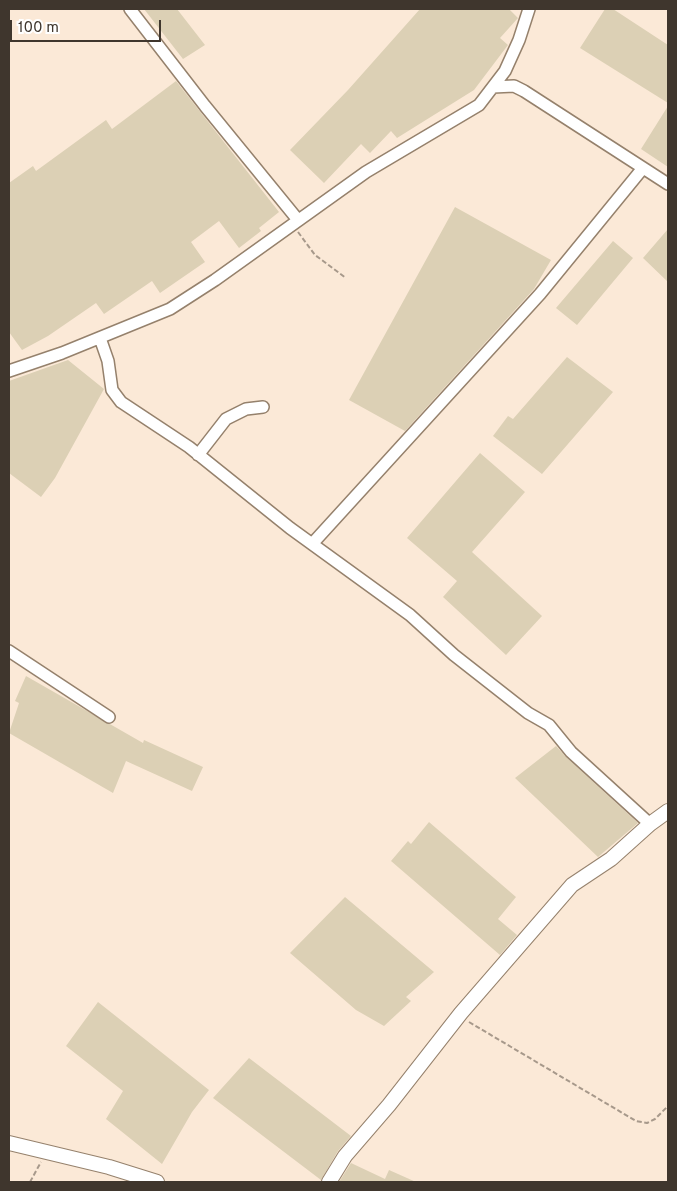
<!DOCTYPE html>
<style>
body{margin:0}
#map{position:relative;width:677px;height:1191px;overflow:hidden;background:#fbe9d7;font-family:Overpass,sans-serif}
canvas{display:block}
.frame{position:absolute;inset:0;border:10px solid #3f362d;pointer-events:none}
.scale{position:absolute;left:10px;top:20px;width:151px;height:22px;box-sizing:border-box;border:2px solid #3f362d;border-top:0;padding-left:6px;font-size:15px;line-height:18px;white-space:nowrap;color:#3f362d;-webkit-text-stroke:4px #fff;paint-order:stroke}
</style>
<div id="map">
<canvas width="677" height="1191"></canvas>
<div class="frame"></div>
<div class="scale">100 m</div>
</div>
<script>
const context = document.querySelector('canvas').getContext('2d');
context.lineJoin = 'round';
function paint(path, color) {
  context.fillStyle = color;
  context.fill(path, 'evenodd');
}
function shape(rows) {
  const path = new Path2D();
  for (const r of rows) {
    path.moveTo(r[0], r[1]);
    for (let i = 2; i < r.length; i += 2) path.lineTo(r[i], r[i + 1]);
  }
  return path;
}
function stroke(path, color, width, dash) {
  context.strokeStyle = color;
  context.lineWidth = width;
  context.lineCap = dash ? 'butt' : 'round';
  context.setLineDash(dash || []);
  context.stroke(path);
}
const building = shape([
 [144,9,177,9,205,45,183,59],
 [420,9,509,9,518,18,500,38,508,45,474,90,397,138,391,131,370,153,361,144,324,183,290,150,348,90],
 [605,9,613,9,668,45,668,103,580,48],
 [176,81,279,212,259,228,261,231,239,248,219,221,191,242,205,262,160,293,152,281,104,314,96,303,48,336,22,350,9,332,9,183,33,166,36,171,106,120,112,129],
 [668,106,668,167,641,149],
 [455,207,551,260,534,289,405,431,349,400],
 [668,229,668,282,643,258],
 [613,241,633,258,577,325,556,308],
 [567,357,613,392,542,474,493,436,508,416,513,419],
 [68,360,104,389,55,478,41,497,9,473,9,381],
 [480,453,525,492,472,552,542,616,506,655,443,597,457,581,407,538],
 [26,676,143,743,144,740,203,767,192,791,126,761,113,793,9,733,19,703,15,701],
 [556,746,566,757,638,823,598,857,515,778],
 [429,822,516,897,498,919,517,935,500,955,391,861,408,841,411,844],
 [345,897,434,972,406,997,411,1001,384,1026,356,1010,290,953],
 [98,1002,209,1090,192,1112,162,1164,106,1119,123,1091,66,1046],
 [249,1058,351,1136,338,1151,321,1180,213,1098],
 [351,1163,385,1179,389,1170,416,1182,339,1182]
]);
const path = shape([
 [298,232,315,255,346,278],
 [469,1022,636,1121,647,1123,655,1119,668,1106],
 [30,1182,41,1162]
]);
const minor = shape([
 [130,9,205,106,298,220],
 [493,87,514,86,524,91,668,184],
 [100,338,108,361,112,390,121,402,189,447,290,528,410,615,454,655,528,713,549,725,571,752,650,824],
 [9,371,62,353,170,309,215,280,366,172,479,105,505,71,519,40,529,9],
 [198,455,226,419,246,409,263,407],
 [312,544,540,294,643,168],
 [9,651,109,717]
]);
const tertiary = shape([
 [9,1143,109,1167,157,1182],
 [329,1182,345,1156,389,1105,461,1013,572,885,611,859,650,824,668,811]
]);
paint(building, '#dcd0b5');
stroke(minor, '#95816c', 14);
stroke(tertiary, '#95816c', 16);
stroke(path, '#a7998b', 2, [5, 2.5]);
stroke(minor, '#fff', 11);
stroke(tertiary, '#fff', 14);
</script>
